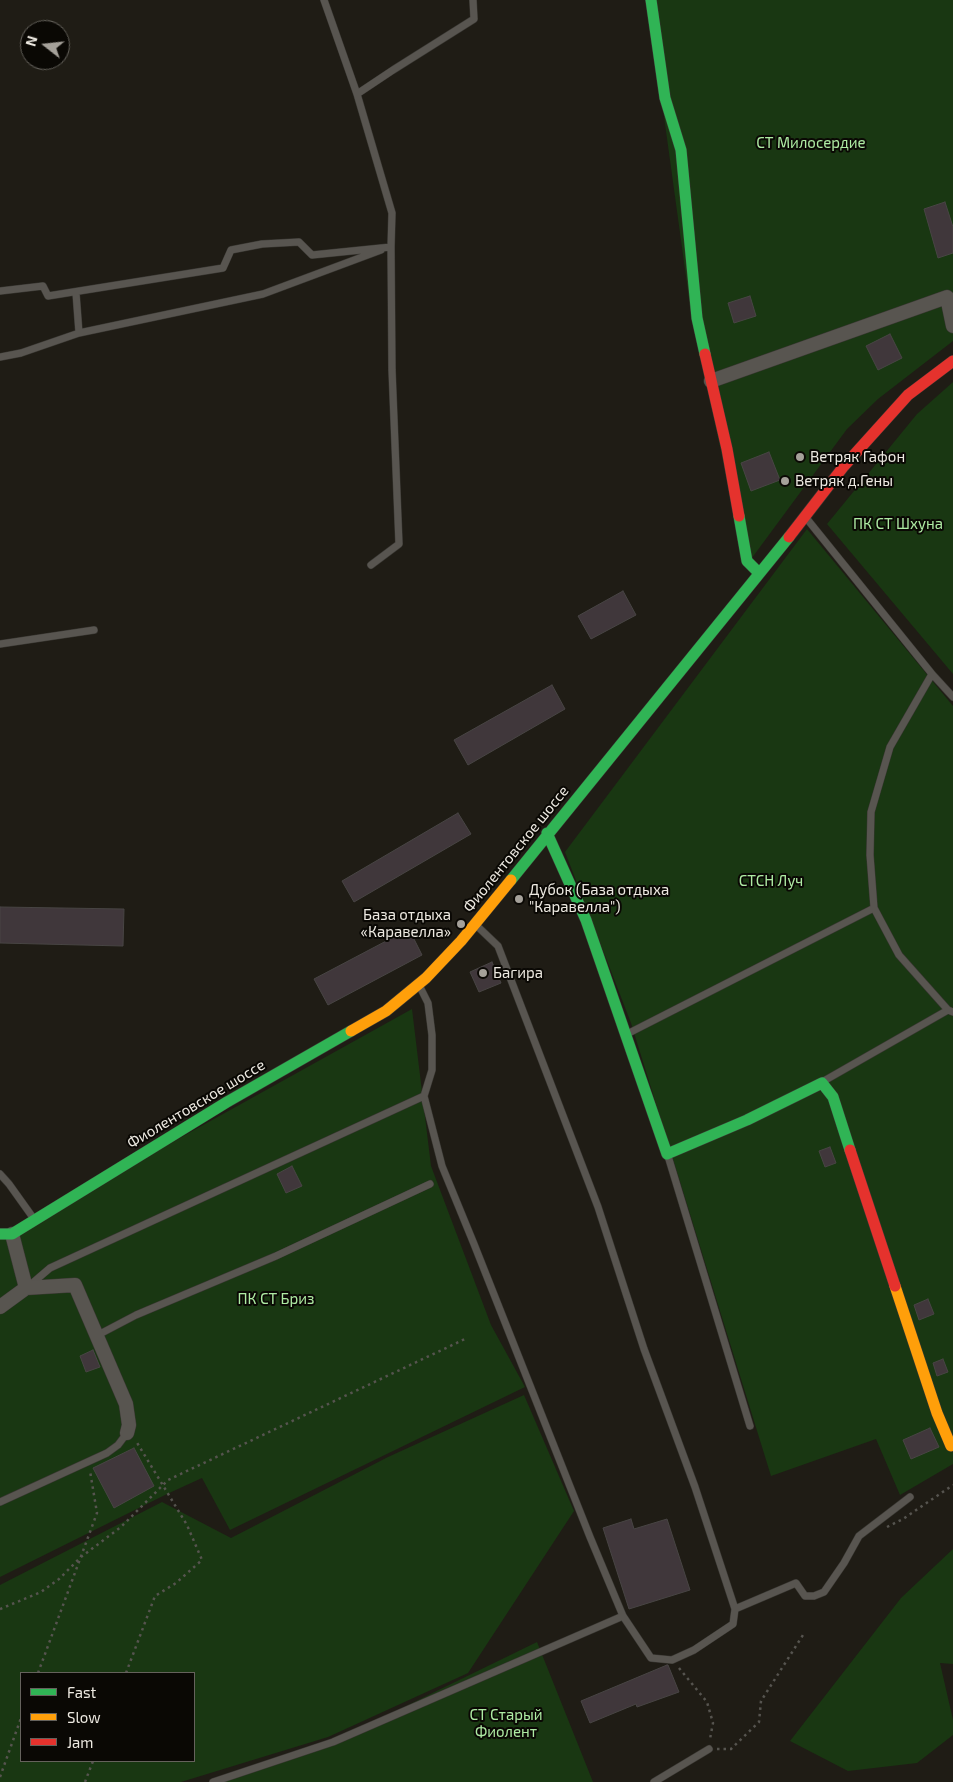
<!DOCTYPE html>
<meta charset="utf-8">
<style>
body{margin:0}
#map{position:relative;width:953px;height:1782px;overflow:hidden;background:#1f1c15;font-family:"Exo 2",sans-serif}
canvas{display:block}
.legend{position:absolute;left:20px;top:1672px;width:175px;height:90px;box-sizing:border-box;background:#0a0804;border:1px solid #65625c;margin:0;padding:6px 9px;list-style:none;font-size:15px;color:#ede9e1}
.legend li{display:flex;align-items:center;gap:10px;height:25px}
.legend b{width:25px;border:1px solid #65625c}
.north{position:absolute;left:20px;top:20px;width:50px;height:50px;box-sizing:border-box;background:#0a0804;border:1px solid #65625c;border-radius:50%;rotate:286deg;font-size:14px;font-weight:700;line-height:20px;text-align:center;color:#ede9e1}
.north::after{content:'';display:block;margin:auto;width:18px;height:22px;background:#a5a19a;clip-path:polygon(50% 0,100% 100%,50% 72%,0 100%)}
</style>
<div id="map">
<canvas width="953" height="1782"></canvas>
<ul class="legend">
<li><b style="height:6px;background:#30b455"></b>Fast</li>
<li><b style="height:6px;background:#ff9f0a"></b>Slow</li>
<li><b style="height:6px;background:#e5322d"></b>Jam</li>
</ul>
<div class="north">N</div>
</div>
<script>
const context = document.querySelector('canvas').getContext('2d');
context.lineJoin = 'round';
function paint(path, color) {
  context.fillStyle = color;
  context.fill(path, 'evenodd');
}
function shape(rows) {
  const path = new Path2D();
  for (const r of rows) {
    path.moveTo(r[0], r[1]);
    for (let i = 2; i < r.length; i += 2) path.lineTo(r[i], r[i + 1]);
  }
  return path;
}
function stroke(path, color, width, dash) {
  context.strokeStyle = color;
  context.lineWidth = width;
  context.lineCap = dash ? 'butt' : 'round';
  context.setLineDash(dash || []);
  context.stroke(path);
}
function drawText(font, color, halo, rows, align = 'center') {
  context.font = font + ' "Exo 2",sans-serif';
  context.lineWidth = 4;
  context.setLineDash([]);
  context.textBaseline = 'middle';
  context.strokeStyle = halo;
  context.fillStyle = color;
  for (const [text, x, y, turn = 0] of rows) {
    context.save();
    context.translate(x, y);
    context.rotate((+turn || 0) * Math.PI / 180);
    context.textAlign = isNaN(turn) ? turn : align;
    if (halo) context.strokeText(text, 0, 0);
    context.fillText(text, 0, 0);
    context.restore();
  }
}
const green = shape([
 [648,0,953,0,953,341,878,399,847,429,746,566,691,313],
 [953,382,953,674,827,524,917,414],
 [807,529,953,706,953,1464,900,1495,876,1439,771,1476,631,1023,565,852],
 [412,1009,431,1166,491,1325,525,1387,230,1530,202,1478,167,1494,0,1577,0,1231,34,1219],
 [524,1395,574,1511,468,1673,328,1737,181,1782,0,1782,0,1585,162,1502,231,1538,388,1457],
 [21,1673,194,1673,194,1761,21,1761],
 [953,1549,953,1664,940,1663,953,1720,953,1735,917,1763,848,1771,790,1741,901,1598],
 [537,1642,593,1782,213,1782,322,1747]
]);
const building = shape([
 [945,202,953,227,953,253,938,258,924,209,945,202],
 [750,296,756,316,734,323,728,303,750,296],
 [890,334,902,358,878,370,866,346,890,334],
 [769,452,780,480,751,491,741,463,769,452],
 [623,591,636,615,591,639,578,616,623,591],
 [552,685,565,709,468,765,454,740,552,685],
 [458,813,471,834,354,902,342,881,458,813],
 [0,907,124,909,123,946,0,943,0,907],
 [409,929,422,955,328,1005,314,979,409,929],
 [492,962,501,983,479,992,470,972,492,962],
 [830,1147,836,1163,825,1167,819,1151,830,1147],
 [292,1166,302,1186,286,1193,277,1174,292,1166],
 [928,1299,934,1314,919,1320,914,1305,928,1299],
 [93,1350,100,1367,86,1372,80,1356,93,1350],
 [943,1359,948,1372,937,1376,933,1363,943,1359],
 [930,1428,939,1447,911,1459,903,1440,930,1428],
 [134,1448,154,1486,114,1508,93,1468,134,1448],
 [631,1519,634,1529,667,1519,690,1590,629,1609,603,1528,631,1519],
 [667,1665,668,1665,679,1692,637,1707,636,1704,590,1723,581,1701,667,1665]
]);
const path = shape([
 [887,1527,903,1519,953,1485],
 [0,1609,41,1592,59,1579,81,1557,121,1527,168,1480,465,1339],
 [679,1668,707,1702,713,1723,710,1739],
 [38,1673,97,1513,90,1471],
 [126,1673,155,1596,176,1583,202,1560,187,1525,136,1441],
 [717,1749,731,1749,759,1722,761,1701,803,1635],
 [0,1777,21,1718],
 [85,1782,93,1761]
]);
const lane = shape([
 [324,0,357,94,392,213,391,247,392,370,399,544,371,565],
 [357,94,393,70,474,19,473,0],
 [0,291,43,286,48,296,223,268,231,250,262,244,299,242,312,255,391,247],
 [76,293,79,333],
 [0,357,21,353,79,333,263,294,381,250],
 [807,519,932,674,953,697],
 [0,644,94,630],
 [932,674,890,747,871,812,870,855,874,908,899,955,948,1010,953,1012],
 [627,1034,874,908],
 [822,1082,948,1010],
 [424,1096,442,1166,474,1244,590,1537,623,1616,651,1658,672,1660,694,1650,733,1624,735,1609,695,1487,644,1349,598,1207,498,946,477,926],
 [668,1156,750,1426],
 [0,1174,9,1184,34,1219],
 [29,1286,50,1268,424,1096,432,1070,432,1035,428,1003,419,985],
 [96,1336,136,1315,276,1256,430,1184],
 [0,1502,107,1453,118,1445,127,1433],
 [735,1609,796,1583,805,1596,814,1596,824,1592,844,1563,859,1536,910,1497],
 [213,1782,333,1742,623,1616],
 [654,1782,709,1749]
]);
const street = shape([
 [711,381,947,297,953,326],
 [12,1234,26,1288],
 [0,1307,26,1288,75,1285,126,1404,129,1425,127,1433]
]);
const fast = shape([
 [651,0,665,98,681,150,697,318,705,354],
 [739,516,747,561,759,573],
 [547,833,586,920,667,1154,747,1120,822,1083,833,1097,850,1150],
 [511,880,789,537],
 [0,1234,12,1234,227,1102,351,1031]
]);
const slow = shape([
 [351,1031,386,1011,426,978,461,941,511,880],
 [895,1286,937,1413,951,1446]
]);
const jam = shape([
 [705,354,727,449,739,516],
 [789,537,844,466,908,395,953,361],
 [850,1150,895,1286]
]);
const markers = [
 [800,457,5,"#a5a19a"],
 [785,481,5,"#a5a19a"],
 [519,899,5,"#a5a19a"],
 [461,924,5,"#a5a19a"],
 [483,973,5,"#a5a19a"]
];
const parkNames = [
 ["СТ Милосердие",811,143],
 ["ПК СТ Шхуна",898,524],
 ["СТСН Луч",771,881],
 ["ПК СТ Бриз",276,1299],
 ["СТ Старый",506,1715],
 ["Фиолент",506,1732]
];
const poiNames = [
 ["Ветряк Гафон",810,457],
 ["Ветряк д.Гены",795,481],
 ["Дубок (База отдыха",529,890],
 ["\"Каравелла\")",529,907],
 ["База отдыха",451,915,"right"],
 ["«Каравелла»",451,932,"right"],
 ["Багира",493,973]
];
const streetNames = [
 ["Фиолентовское шоссе",516,849,-51],
 ["Фиолентовское шоссе",196,1104,-31]
];
paint(green, '#193712');
paint(building, '#40373b');
stroke(building, '#484544', 1);
stroke(lane, '#393732', 8);
stroke(street, '#393732', 15);
stroke(fast, '#393732', 12);
stroke(slow, '#393732', 12);
stroke(jam, '#393732', 12);
stroke(path, '#56544f', 2.5, [2.5, 4]);
stroke(lane, '#585550', 7);
stroke(street, '#585550', 14);
stroke(fast, '#30b455', 11);
stroke(slow, '#ff9f0a', 11);
stroke(jam, '#e5322d', 11);
for (const [x, y, r, color] of markers) {
  const dot = new Path2D();
  dot.arc(x, y, r, 0, 2 * Math.PI);
  context.fillStyle = color;
  context.fill(dot);
  stroke(dot, '#0a0804', 2);
}
drawText('15px', '#aeeba3', '#0a0804', parkNames);
drawText('15px', '#ede9e1', '#0a0804', poiNames, 'left');
drawText('15px', '#ede9e1', '#0a0804', streetNames);
</script>
